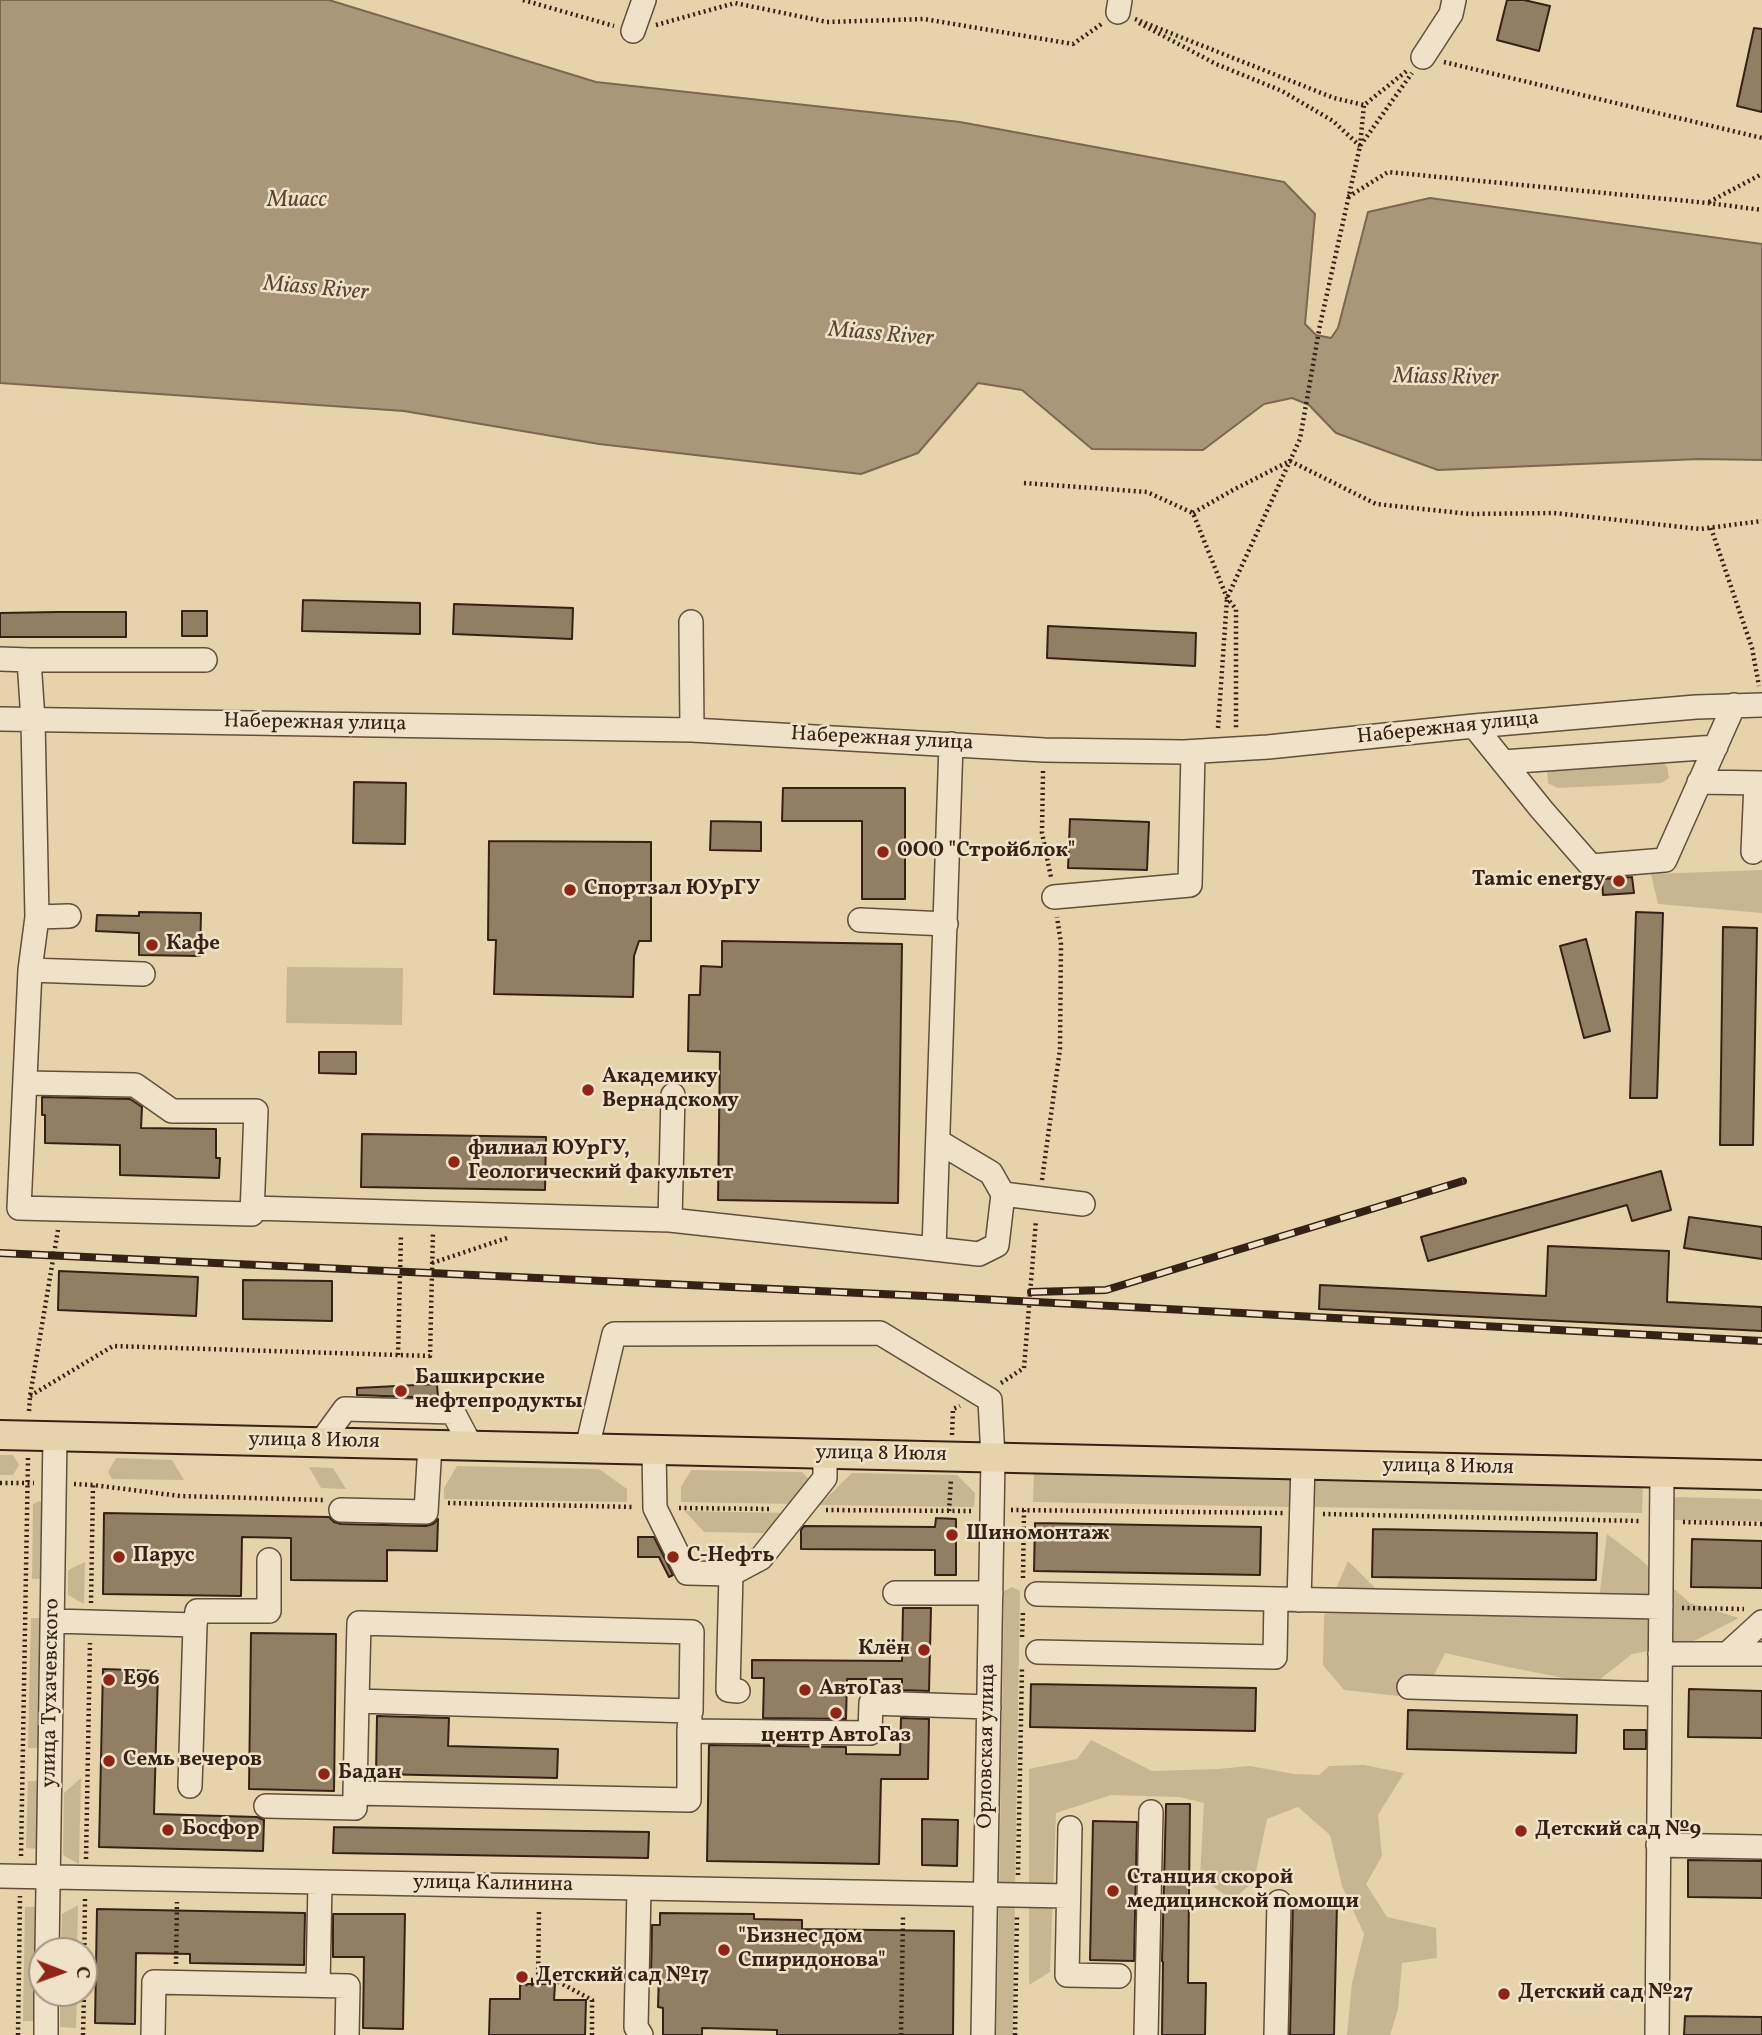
<!DOCTYPE html>
<meta charset="utf-8">
<style>
body{margin:0}
#map{position:relative;width:1762px;height:2035px;overflow:hidden;background:#e6d3ab;font-family:Vollkorn,serif}
canvas{display:block}
.north{position:absolute;left:28px;top:1937px;width:70px;height:70px;box-sizing:border-box;background:#efe2c8;border:2px solid #a59580;border-radius:50%;rotate:91deg;font-size:19px;font-weight:700;line-height:28px;text-align:center;color:#372115}
.north::after{content:'';display:block;margin:auto;width:24px;height:32px;background:#8f2418;clip-path:polygon(50% 0,100% 100%,50% 72%,0 100%)}
</style>
<div id="map">
<canvas width="1762" height="2035"></canvas>
<div class="north">С</div>
</div>
<script>
const context = document.querySelector('canvas').getContext('2d');
context.lineJoin = 'round';
function paint(path, color) {
  context.fillStyle = color;
  context.fill(path, 'evenodd');
}
function shape(rows) {
  const path = new Path2D();
  for (const r of rows) {
    path.moveTo(r[0], r[1]);
    for (let i = 2; i < r.length; i += 2) path.lineTo(r[i], r[i + 1]);
  }
  return path;
}
function stroke(path, color, width, dash) {
  context.strokeStyle = color;
  context.lineWidth = width;
  context.lineCap = dash ? 'butt' : 'round';
  context.setLineDash(dash || []);
  context.stroke(path);
}
function drawText(font, color, halo, rows, align = 'center') {
  context.font = font + ' Vollkorn,serif';
  context.lineWidth = 5;
  context.setLineDash([]);
  context.textBaseline = 'middle';
  context.strokeStyle = halo;
  context.fillStyle = color;
  for (const [text, x, y, turn = 0] of rows) {
    context.save();
    context.translate(x, y);
    context.rotate((+turn || 0) * Math.PI / 180);
    context.textAlign = isNaN(turn) ? turn : align;
    if (halo) context.strokeText(text, 0, 0);
    context.fillText(text, 0, 0);
    context.restore();
  }
}
const green = shape([
 [1658,760,1667,766,1669,778,1661,783,1558,788,1548,783,1547,771,1561,764],
 [1762,870,1762,913,1658,904,1651,874],
 [287,967,403,968,402,1025,286,1023],
 [0,1455,13,1455,19,1465,13,1475,0,1475],
 [116,1458,172,1460,184,1480,112,1479,108,1472],
 [457,1466,599,1469,627,1489,627,1502,444,1499,444,1488],
 [309,1467,333,1468,346,1489,321,1488],
 [691,1470,802,1472,810,1480,794,1504,681,1502,681,1487],
 [852,1473,957,1475,975,1493,974,1507,819,1505],
 [1034,1474,1290,1479,1290,1507,1033,1502],
 [1313,1479,1643,1485,1642,1513,1313,1507],
 [1668,1497,1759,1499,1762,1500,1762,1521,1668,1520],
 [39,1501,46,1504,44,1579,32,1579,33,1504],
 [685,1511,788,1513,764,1533,704,1532],
 [1607,1534,1639,1558,1690,1603,1739,1618,1690,1643,1632,1654,1594,1684,1508,1667,1445,1653,1432,1679,1399,1696,1344,1690,1323,1665,1324,1616,1348,1561,1391,1604,1598,1608],
 [85,1562,84,1604,68,1595,68,1570],
 [1012,1587,1020,1591,1015,1891,999,1891,1004,1591],
 [31,1618,44,1618,41,1748,28,1748],
 [1091,1740,1152,1771,1218,1769,1250,1766,1294,1774,1319,1775,1329,1766,1364,1765,1404,1773,1378,1815,1382,1856,1366,1884,1387,1917,1436,1928,1437,1958,1402,1963,1398,2009,1390,2035,1347,2035,1352,1983,1364,1934,1342,1886,1330,1835,1298,1807,1267,1819,1254,1881,1233,1900,1200,1878,1204,1803,1180,1797,1111,1795,1056,1813,1050,1972,1029,1985,1029,1769,1077,1759],
 [81,1778,79,1864,63,1855,64,1793],
 [28,1781,41,1781,40,1849,26,1848],
 [999,1898,1015,1898,1013,2035,996,2035],
 [78,1905,77,1951,61,1951,62,1914],
 [25,1907,39,1907,37,2021,23,2021],
 [60,1993,77,1993,76,2028,60,2027]
]);
const water = shape([
 [0,0,329,0,596,82,960,122,1284,182,1315,214,1305,324,1316,335,1331,338,1338,328,1368,212,1430,198,1762,244,1762,460,1699,459,1438,470,1336,433,1309,405,1292,398,1264,404,1203,450,1092,449,1022,390,978,383,918,453,861,474,599,444,404,411,0,383,0,0]
]);
const building = shape([
 [1507,0,1524,0,1550,6,1539,51,1497,40,1507,0],
 [1754,28,1762,29,1762,112,1737,106,1754,28],
 [303,600,420,603,420,634,302,631,303,600],
 [454,604,573,608,572,639,453,634,454,604],
 [182,611,207,611,207,636,182,636,182,611],
 [58,612,126,612,126,637,0,637,0,613,58,612],
 [1048,626,1196,633,1195,666,1047,658,1048,626],
 [354,782,406,783,405,844,353,843,354,782],
 [783,788,905,788,905,899,862,899,862,821,782,821,783,788],
 [1070,819,1149,822,1147,870,1068,868,1070,819],
 [711,821,761,822,761,851,710,850,711,821],
 [489,841,651,842,651,941,639,941,634,956,633,997,494,994,496,940,488,940,489,841],
 [1632,877,1634,893,1603,895,1602,879,1632,877],
 [139,912,201,913,200,956,139,955,139,933,96,931,97,915,139,916,139,912],
 [1636,912,1663,913,1657,1098,1630,1098,1636,912],
 [1723,927,1757,928,1753,1145,1720,1145,1723,927],
 [1586,939,1610,1031,1584,1038,1560,946,1586,939],
 [722,941,902,944,898,1203,718,1200,720,1052,688,1051,689,995,700,995,701,966,722,967,722,941],
 [319,1052,356,1052,356,1074,319,1073,319,1052],
 [42,1097,130,1099,142,1107,141,1128,216,1129,216,1158,220,1158,219,1178,120,1175,120,1145,45,1143,45,1115,42,1115,42,1097],
 [362,1134,546,1137,545,1190,361,1187,362,1134],
 [1661,1171,1671,1210,1632,1221,1627,1205,1428,1261,1421,1237,1661,1171],
 [1689,1217,1762,1227,1762,1259,1684,1248,1689,1217],
 [1548,1246,1669,1251,1667,1302,1762,1307,1762,1331,1319,1309,1320,1285,1546,1296,1548,1246],
 [59,1271,198,1277,196,1316,58,1310,59,1271],
 [243,1280,332,1281,332,1321,243,1319,243,1280],
 [437,1384,438,1398,357,1395,357,1388,437,1384],
 [104,1513,329,1517,334,1522,341,1524,426,1526,433,1524,438,1519,437,1551,387,1550,387,1581,291,1580,291,1538,242,1537,241,1596,103,1594,104,1513],
 [936,1518,956,1519,956,1575,935,1575,935,1550,801,1549,801,1530,804,1526,935,1527,936,1518],
 [1035,1523,1261,1527,1260,1575,1034,1571,1035,1523],
 [1373,1529,1597,1533,1596,1580,1372,1577,1373,1529],
 [638,1537,654,1537,673,1575,669,1577,659,1557,638,1557,638,1537],
 [1692,1539,1762,1541,1762,1588,1691,1587,1692,1539],
 [903,1608,931,1608,929,1691,902,1690,902,1679,847,1679,846,1719,763,1718,764,1678,752,1678,752,1660,902,1661,903,1608],
 [251,1633,336,1634,334,1791,249,1789,251,1633],
 [103,1669,158,1671,154,1814,257,1817,264,1820,263,1851,99,1847,103,1669],
 [1031,1684,1256,1688,1255,1731,1030,1727,1031,1684],
 [1689,1689,1762,1691,1762,1738,1688,1737,1689,1689],
 [1408,1710,1577,1715,1576,1753,1407,1749,1408,1710],
 [377,1716,449,1718,448,1746,558,1749,557,1778,376,1774,377,1716],
 [901,1718,929,1719,928,1779,881,1779,879,1864,707,1861,709,1745,846,1747,846,1754,900,1755,901,1718],
 [1624,1730,1646,1730,1646,1749,1624,1749,1624,1730],
 [1166,1804,1190,1804,1188,1983,1206,1983,1205,2035,1162,2035,1163,1962,1162,1961,1166,1804],
 [922,1819,958,1820,957,1866,922,1865,922,1819],
 [1093,1821,1137,1822,1134,1961,1090,1960,1093,1821],
 [334,1827,649,1832,648,1858,333,1853,334,1827],
 [1688,1860,1762,1861,1762,1898,1688,1897,1688,1860],
 [1293,1902,1337,1903,1334,2035,1290,2035,1293,1902],
 [97,1909,305,1913,304,1965,190,1963,190,1954,136,1953,135,2024,95,2023,97,1909],
 [660,1913,754,1914,754,1919,802,1920,802,1929,954,1931,953,2035,777,2035,777,2030,702,2028,702,2035,663,2035,663,2008,658,2007,659,1974,651,1974,652,1925,660,1925,660,1913],
 [333,1914,405,1914,403,2029,363,2028,364,1957,333,1957,333,1914],
 [520,1984,555,1984,554,2000,586,2000,585,2035,489,2035,490,1999,520,1999,520,1984],
 [1685,2016,1762,2017,1762,2035,1684,2035,1685,2016]
]);
const path = shape([
 [523,0,614,26],
 [1135,19,1334,98,1364,105,1409,69],
 [1139,23,1216,64,1282,91,1333,121,1360,146],
 [656,25,735,3,827,22,924,19,1073,44,1103,23],
 [1444,62,1762,138],
 [1360,146,1364,105],
 [1348,197,1388,172,1708,203,1762,210],
 [1709,202,1762,174],
 [1024,483,1147,492,1193,513,1227,598,1236,609,1236,728],
 [1193,513,1233,490,1290,461,1376,504,1470,514,1554,513,1700,529,1762,521],
 [1711,528,1752,648,1759,686],
 [1218,728,1227,598,1300,439,1320,325,1360,146,1412,73],
 [1043,771,1042,833,1051,877],
 [1042,1180,1060,1049,1061,944,1057,917],
 [432,1263,507,1238],
 [398,1355,401,1234],
 [1001,1383,1024,1368,1036,1220],
 [30,1396,113,1346,430,1356,433,1232],
 [29,1411,30,1396,58,1230],
 [952,1435,953,1409,960,1406],
 [0,1483,34,1483],
 [74,1484,93,1485,180,1496,324,1500],
 [448,1503,635,1507],
 [679,1508,772,1509],
 [826,1510,971,1511],
 [1011,1510,1283,1513],
 [949,1511,951,1479],
 [1323,1514,1639,1521],
 [1683,1522,1762,1524],
 [1023,1578,1024,1509],
 [91,1603,93,1485],
 [1682,1608,1744,1609],
 [1022,1637,1023,1611],
 [21,1856,28,1458],
 [86,1859,90,1643],
 [1018,1875,1022,1667],
 [176,1964,177,1902],
 [84,1978,85,1899],
 [520,1980,555,1980,592,2000,592,2035],
 [520,1984,538,1984,539,1909],
 [18,2035,20,1896],
 [83,2035,84,1993],
 [901,2035,903,1916],
 [1015,2035,1017,1915]
]);
const minor = shape([
 [1118,12,1120,0],
 [633,31,644,0],
 [1423,57,1451,14,1454,0],
 [691,622,692,730],
 [0,659,29,660],
 [0,719,692,730,1044,750,1184,752,1268,747,1474,726,1696,707,1762,705],
 [1474,726,1542,810,1591,866,1665,860,1734,705],
 [1503,762,1716,747],
 [1699,782,1762,783],
 [1753,852,1756,783],
 [1054,897,1190,885,1193,752],
 [37,917,69,916],
 [860,920,946,924],
 [30,970,143,974],
 [25,1083,135,1085,172,1111,256,1111,252,1214,19,1208,30,970,37,917,33,720,29,660,205,660],
 [939,1142,991,1173,1003,1194,1083,1204],
 [252,1208,670,1220,673,1095],
 [670,1220,934,1249,951,744],
 [934,1249,979,1254,997,1245,1003,1194],
 [321,1442,345,1409,453,1412,471,1446],
 [587,1448,614,1334,880,1333,990,1400,993,1458,983,2035],
 [654,1450,655,1508,687,1573,731,1574,761,1558,825,1478,825,1454],
 [341,1510,426,1512,430,1445],
 [731,1574,728,1690,738,1691],
 [895,1593,991,1593],
 [1037,1594,1661,1607],
 [1299,1600,1303,1465],
 [53,1621,195,1625,190,1786],
 [195,1625,197,1611,269,1611,269,1560],
 [1038,1652,1275,1657,1276,1599],
 [1660,1654,1762,1654],
 [1727,1654,1762,1622],
 [1409,1687,1660,1694],
 [690,1718,689,1731,870,1733,871,1703,989,1707],
 [355,1793,357,1701,359,1623,692,1632,691,1711,357,1701],
 [266,1806,355,1808,355,1793,689,1800,689,1731],
 [1070,1828,1067,1975,1119,1976],
 [1658,1845,1762,1847],
 [0,1876,1068,1896],
 [639,1888,636,2027,641,2035],
 [47,1951,55,1436],
 [318,1985,320,1882],
 [46,2035,46,1993],
 [153,2035,154,1982,348,1986,347,2035],
 [1146,2035,1151,1812],
 [1276,2035,1279,1902],
 [1657,2035,1662,1473]
]);
const major = shape([
 [0,1435,1762,1475]
]);
const rail = shape([
 [0,1253,925,1296,1762,1341],
 [1031,1292,1106,1290,1463,1181]
]);
const markers = [
 [883,852,7,"#8f2418"],
 [1619,881,7,"#8f2418"],
 [570,890,7,"#8f2418"],
 [152,945,7,"#8f2418"],
 [588,1090,7,"#8f2418"],
 [454,1162,7,"#8f2418"],
 [401,1391,7,"#8f2418"],
 [952,1535,7,"#8f2418"],
 [119,1557,7,"#8f2418"],
 [673,1557,7,"#8f2418"],
 [924,1650,7,"#8f2418"],
 [109,1680,7,"#8f2418"],
 [805,1690,7,"#8f2418"],
 [836,1713,7,"#8f2418"],
 [109,1761,7,"#8f2418"],
 [324,1774,7,"#8f2418"],
 [168,1830,7,"#8f2418"],
 [1521,1831,7,"#8f2418"],
 [1113,1891,7,"#8f2418"],
 [724,1950,7,"#8f2418"],
 [522,1977,7,"#8f2418"],
 [1504,1994,7,"#8f2418"]
];
const streetNames = [
 ["Набережная улица",315,724,1],
 ["Набережная улица",1448,729,-6],
 ["Набережная улица",882,740,3],
 ["улица 8 Июля",314,1442,1],
 ["улица 8 Июля",881,1455,1],
 ["улица 8 Июля",1448,1468,1],
 ["улица Тухачевского",52,1693,-89],
 ["Орловская улица",988,1746,-89],
 ["улица Калинина",493,1885,1]
];
const poiNames = [
 ["ООО \"Стройблок\"",897,852],
 ["Tamic energy",1605,881,"right"],
 ["Спортзал ЮУрГУ",584,890],
 ["Кафе",166,945],
 ["Академику",602,1078],
 ["Вернадскому",602,1102],
 ["филиал ЮУрГУ,",468,1150],
 ["Геологический факультет",468,1174],
 ["Башкирские",415,1379],
 ["нефтепродукты",415,1403],
 ["Шиномонтаж",966,1535],
 ["Парус",133,1557],
 ["С-Нефть",687,1557],
 ["Клён",910,1650,"right"],
 ["E96",123,1680],
 ["АвтоГаз",819,1690],
 ["центр АвтоГаз",836,1737,"center"],
 ["Семь вечеров",123,1761],
 ["Бадан",338,1774],
 ["Босфор",182,1830],
 ["Детский сад №9",1535,1831],
 ["Станция скорой",1127,1879],
 ["медицинской помощи",1127,1903],
 ["\"Бизнес дом",738,1938],
 ["Спиридонова\"",738,1962],
 ["Детский сад №17",536,1977],
 ["Детский сад №27",1518,1994]
];
const waterNames = [
 ["Миасс",297,202],
 ["Miass River",316,290,5],
 ["Miass River",881,336,5],
 ["Miass River",1446,379,1]
];
paint(green, '#c8b592');
paint(water, '#aa9678');
stroke(water, '#7c6750', 2);
paint(building, '#927e63');
stroke(building, '#372115', 2);
stroke(minor, '#634e3a', 26);
stroke(major, '#372115', 32);
stroke(path, '#372115', 4.5, [2, 3.5]);
stroke(minor, '#efe2c8', 23);
stroke(major, '#e6d3ab', 28);
stroke(rail, '#372115', 8);
stroke(rail, '#efe2c8', 5, [16]);
for (const [x, y, r, color] of markers) {
  const dot = new Path2D();
  dot.arc(x, y, r, 0, 2 * Math.PI);
  context.fillStyle = color;
  context.fill(dot);
  stroke(dot, '#efe2c8', 2.5);
}
drawText('21px', '#372115', '#efe2c8', streetNames);
drawText('bold 21px', '#372115', '#efe2c8', poiNames, 'left');
drawText('italic 23px', '#5a4433', '#efe2c8', waterNames);
</script>
